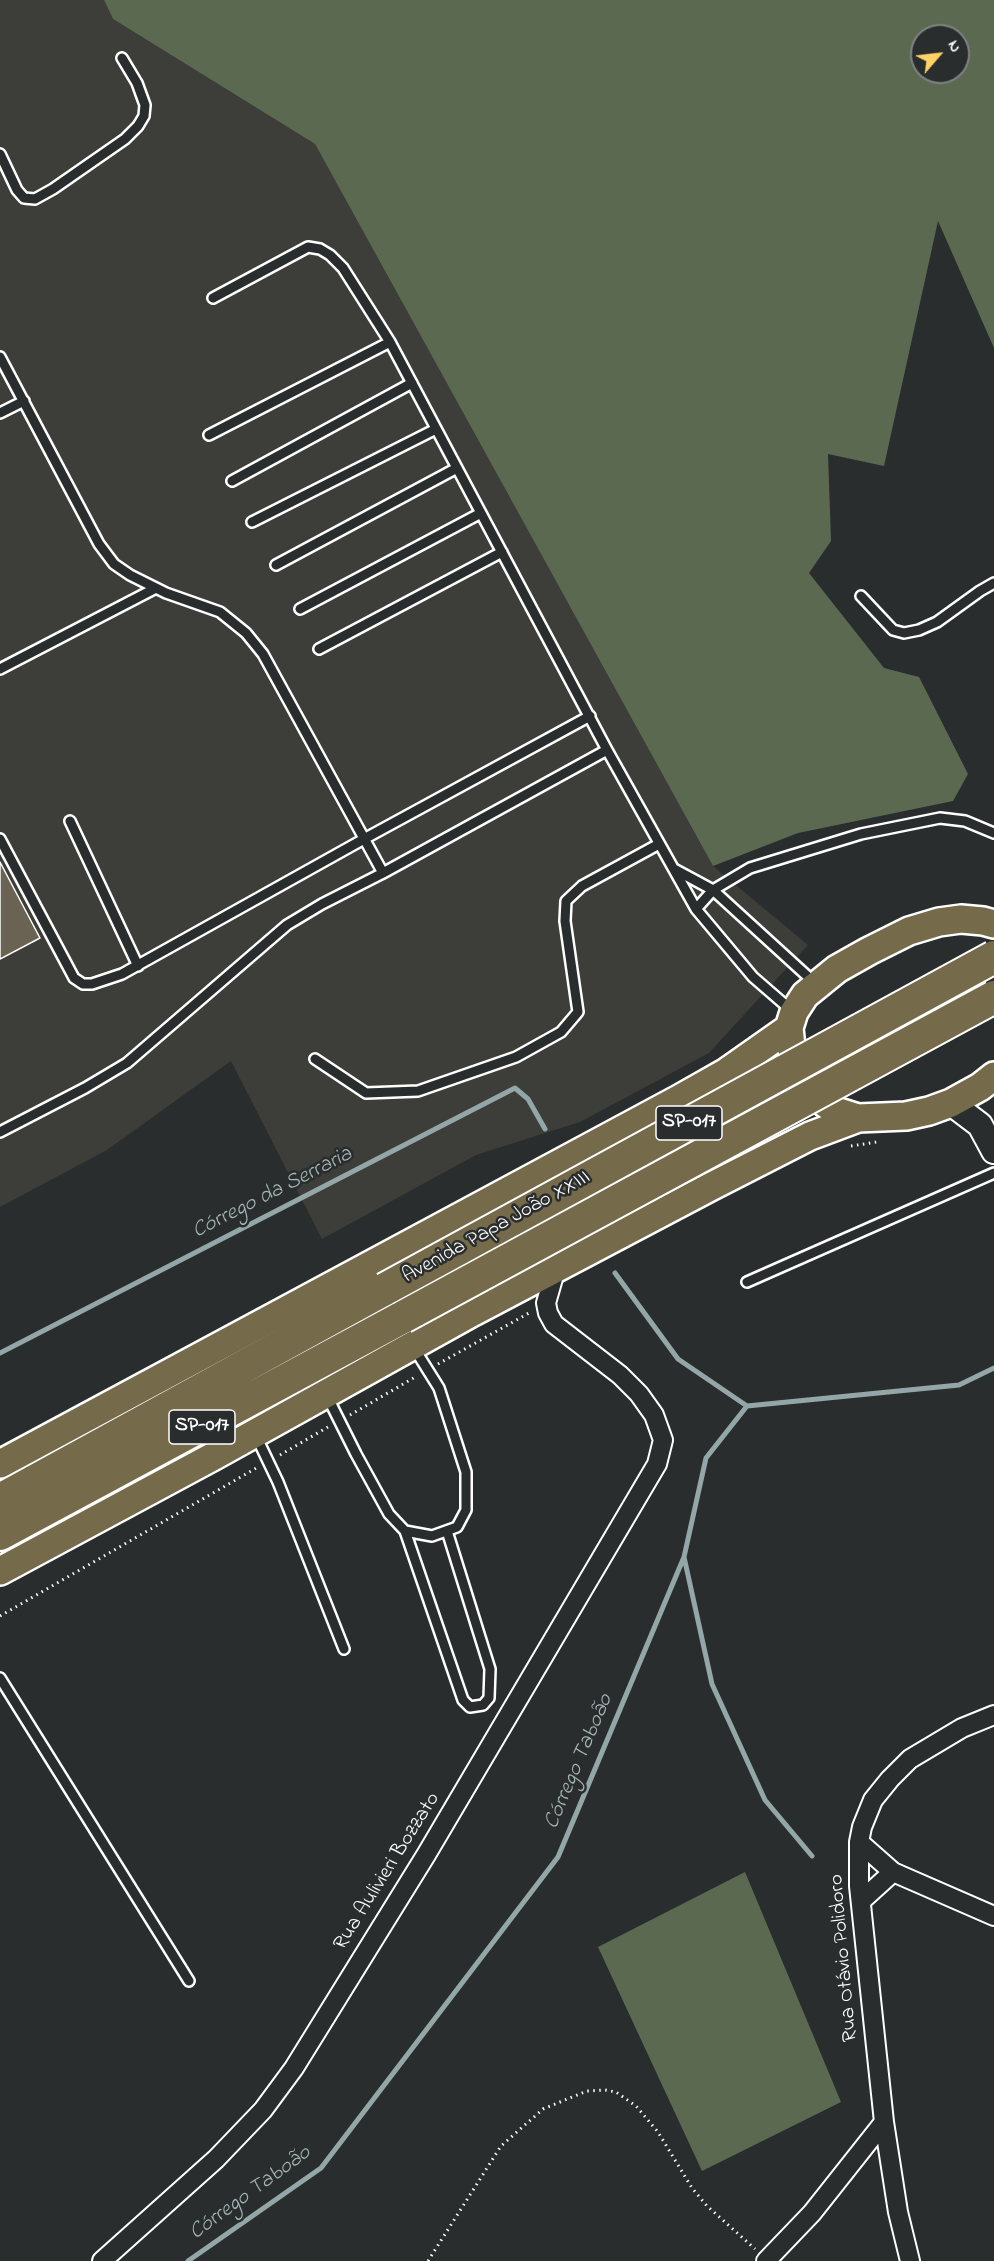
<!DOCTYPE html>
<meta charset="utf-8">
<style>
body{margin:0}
#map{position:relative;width:994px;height:2261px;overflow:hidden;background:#2a2d2e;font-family:"Indie Flower",sans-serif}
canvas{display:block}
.north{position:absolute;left:910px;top:24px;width:60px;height:60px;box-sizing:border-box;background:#2a2d2e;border:2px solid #7f8182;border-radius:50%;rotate:62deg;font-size:16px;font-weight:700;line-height:24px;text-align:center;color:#fff}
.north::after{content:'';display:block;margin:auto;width:21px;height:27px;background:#ffd166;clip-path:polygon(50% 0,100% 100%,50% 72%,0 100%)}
</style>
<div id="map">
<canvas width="994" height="2261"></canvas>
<div class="north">N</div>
</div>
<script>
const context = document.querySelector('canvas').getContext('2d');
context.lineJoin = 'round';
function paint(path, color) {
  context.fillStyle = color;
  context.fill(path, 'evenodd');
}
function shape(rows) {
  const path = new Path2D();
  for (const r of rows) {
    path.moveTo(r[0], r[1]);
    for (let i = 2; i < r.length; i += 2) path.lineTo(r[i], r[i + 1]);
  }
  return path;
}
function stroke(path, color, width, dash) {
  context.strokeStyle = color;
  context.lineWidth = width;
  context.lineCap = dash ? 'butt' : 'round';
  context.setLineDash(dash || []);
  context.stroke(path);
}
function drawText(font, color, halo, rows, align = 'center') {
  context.font = font + ' "Indie Flower",sans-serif';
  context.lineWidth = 5;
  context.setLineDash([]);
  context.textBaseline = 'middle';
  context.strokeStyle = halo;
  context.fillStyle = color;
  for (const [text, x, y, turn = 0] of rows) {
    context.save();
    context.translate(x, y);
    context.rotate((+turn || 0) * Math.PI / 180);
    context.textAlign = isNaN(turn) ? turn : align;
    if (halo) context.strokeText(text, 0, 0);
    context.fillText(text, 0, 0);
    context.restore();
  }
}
const built = shape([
 [0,0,104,0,113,19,315,144,713,866,808,945,709,1053,580,1122,476,1155,322,1239,231,1061,107,1150,0,1207]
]);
const green = shape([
 [104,0,994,0,994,348,938,221,884,466,828,454,831,541,809,573,884,668,919,677,968,774,953,801,798,833,713,866,315,144,113,19],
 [922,36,958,36,958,72,922,72],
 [745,1872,841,2102,702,2171,598,1947]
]);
const stream = shape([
 [615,1273,678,1359,747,1406],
 [0,1353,515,1088,528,1099,545,1129],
 [684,1557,712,1684,765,1800,812,1856],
 [188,2261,321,2168,558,1857,684,1557,706,1458,747,1406,959,1385,994,1368]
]);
const building = shape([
 [0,862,40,938,0,959,0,862]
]);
const path = shape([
 [851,1146,877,1142],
 [438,1364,529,1313],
 [350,1415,417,1376],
 [280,1455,328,1427],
 [0,1616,258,1467],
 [428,2261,501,2146,543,2109,587,2091,605,2090,616,2092,636,2106,658,2132,692,2188,707,2206,755,2249]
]);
const lane = shape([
 [0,154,17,190,24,198,35,199,53,189,125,139,138,126,144,116,145,105,137,83,122,58],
 [213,298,308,247,320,249,330,255,343,268,390,342,607,750,696,909,753,977,791,1010],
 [0,357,99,544,114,564,130,575,166,593,220,612,246,633,263,654,383,873],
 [0,413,24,401],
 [209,435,390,342],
 [232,481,412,383],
 [252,522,436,429],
 [276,565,457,468],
 [861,596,893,630,904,633,919,630,937,622,980,591,994,583],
 [300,609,481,513],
 [319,649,502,552],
 [0,669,156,588],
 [70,821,138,966],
 [0,839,74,978,83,984,92,984,122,974,364,839,590,716],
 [674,869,713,890,816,984],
 [696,909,713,890,750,868,861,834,940,818,965,821,994,833],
 [315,1059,366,1093,418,1091,516,1057,561,1032,578,1012,565,921,566,901,582,886,659,844],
 [0,1132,85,1088,127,1063,287,925,322,904,383,873,607,750],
 [747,1282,994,1173],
 [327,1396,356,1454,389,1514,405,1531,432,1536,457,1527,466,1510,466,1472,439,1388,414,1348],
 [256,1436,278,1482,344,1649],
 [405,1531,463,1700,470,1707,483,1705,489,1698,490,1669,447,1531],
 [0,1678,189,1981]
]);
const street = shape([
 [859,1842,893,1872,994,1916],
 [861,1901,893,1872],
 [102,2261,216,2159,263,2110,294,2068,426,1855,657,1464,663,1440,654,1415,639,1394,620,1375,554,1324,548,1313,546,1303,556,1268],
 [766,2261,812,2213,884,2122],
 [910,2261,898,2212,884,2122,859,1886,859,1842,862,1827,873,1800,890,1779,910,1759,962,1728,994,1715]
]);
const secondary = shape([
 [951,1103,980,1125,994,1151]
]);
const primary = shape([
 [994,924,983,921,961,919,939,922,909,931,869,951,837,969,805,995,794,1012,789,1028,791,1047,801,1075,818,1098,836,1111,858,1118,906,1116,929,1111,951,1103,980,1087,994,1076],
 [0,1464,679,1099,725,1073,789,1028],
 [0,1571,214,1456,473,1312,712,1186,810,1136,858,1118]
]);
const highway = shape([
 [0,1500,385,1289],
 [0,1534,403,1317]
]);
const highwayBridge = shape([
 [385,1289,994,957],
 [403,1317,994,997]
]);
const shields = [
 [689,1123,66],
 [202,1427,66]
];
const shieldNames = [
 ["SP-017",689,1123],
 ["SP-017",202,1427]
];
const streetNames = [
 ["Avenida Papa João XXIII",497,1228,-29],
 ["Rua Aulivieri Bozzato",388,1872,-58],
 ["Rua Otávio Polidoro",845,1958,-95]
];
const waterNames = [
 ["Córrego da Serraria",273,1194,-27],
 ["Córrego Taboão",580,1762,-67],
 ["Córrego Taboão",251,2194,-36]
];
paint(built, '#3d3d39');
paint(green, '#5c6951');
stroke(stream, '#94a7a8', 5);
paint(building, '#6a6353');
stroke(building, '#fff', 1.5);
stroke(lane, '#fff', 14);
stroke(street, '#fff', 22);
stroke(secondary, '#fff', 28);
stroke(primary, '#fff', 32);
stroke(highway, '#fff', 36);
stroke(path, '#fff', 3, [1.5, 4.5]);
stroke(lane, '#2a2d2e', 9);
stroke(street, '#2a2d2e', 18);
stroke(secondary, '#2a2d2e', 24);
stroke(primary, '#756b4b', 27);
stroke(highway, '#756b4b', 32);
stroke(highwayBridge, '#fff', 36, []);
stroke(highwayBridge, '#756b4b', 32);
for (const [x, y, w] of shields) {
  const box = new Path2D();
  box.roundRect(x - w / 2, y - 17, w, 34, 4.5);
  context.fillStyle = '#2a2d2e';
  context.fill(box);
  stroke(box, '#fff', 1.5);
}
drawText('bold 20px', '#fff', null, shieldNames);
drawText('21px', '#fff', '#2a2d2e', streetNames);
drawText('italic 22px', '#a6b6b6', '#2a2d2e', waterNames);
</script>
